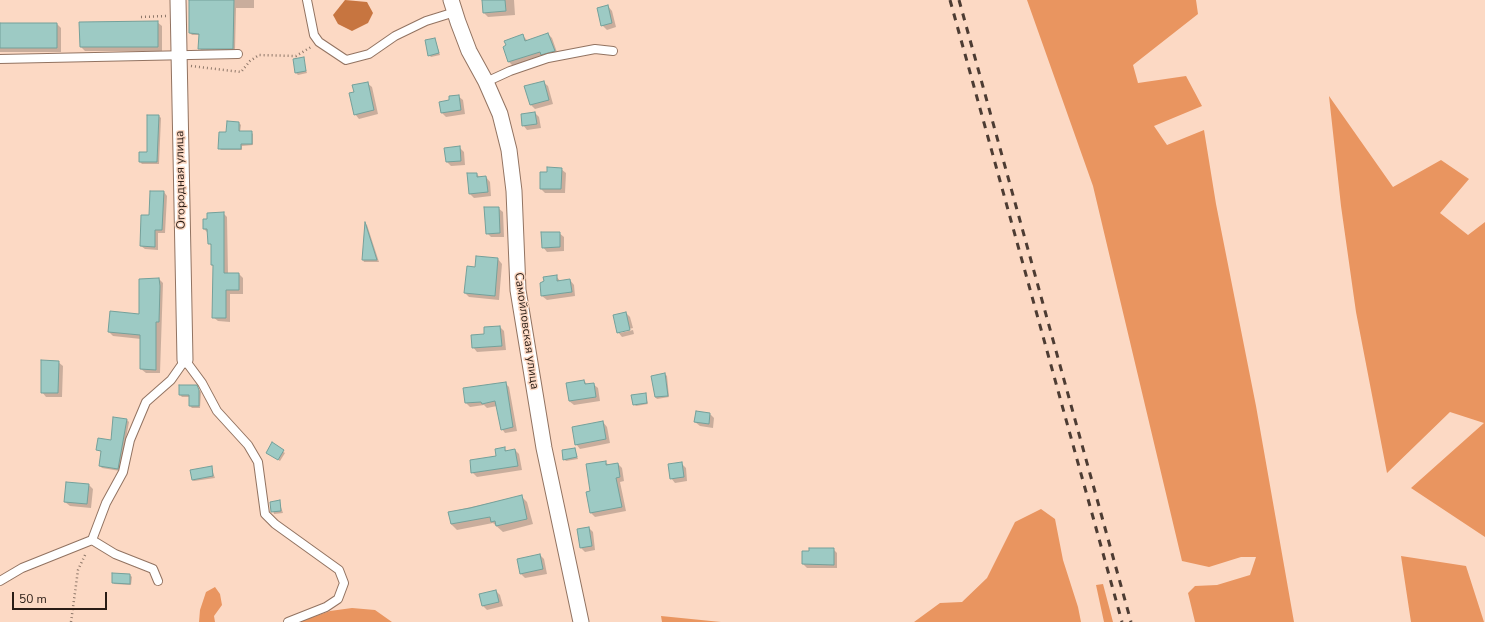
<!DOCTYPE html>
<meta charset="utf-8">
<style>
body{margin:0}
#map{position:relative;width:1485px;height:622px;overflow:hidden;background:#fcd9c4;font-family:"Nunito Sans",sans-serif}
canvas{display:block}
.scale{position:absolute;left:12px;top:592px;width:95px;height:18px;box-sizing:border-box;border:2px solid #291c15;border-top:0;padding-left:5px;font-size:12px;line-height:14px;white-space:nowrap;color:#291c15;-webkit-text-stroke:3px #fcd9c4;paint-order:stroke}
</style>
<div id="map">
<canvas width="1485" height="622"></canvas>
<div class="scale">50 m</div>
</div>
<script>
const context = document.querySelector('canvas').getContext('2d');
context.lineJoin = 'round';
function paint(path, color) {
  context.fillStyle = color;
  context.fill(path, 'evenodd');
}
function shape(rows) {
  const path = new Path2D();
  for (const r of rows) {
    path.moveTo(r[0], r[1]);
    for (let i = 2; i < r.length; i += 2) path.lineTo(r[i], r[i + 1]);
  }
  return path;
}
function stroke(path, color, width, dash) {
  context.strokeStyle = color;
  context.lineWidth = width;
  context.lineCap = dash ? 'butt' : 'round';
  context.setLineDash(dash || []);
  context.stroke(path);
}
function drawText(font, color, halo, rows, align = 'center') {
  context.font = font + ' "Nunito Sans",sans-serif';
  context.lineWidth = 3;
  context.setLineDash([]);
  context.textBaseline = 'middle';
  context.strokeStyle = halo;
  context.fillStyle = color;
  for (const [text, x, y, turn = 0] of rows) {
    context.save();
    context.translate(x, y);
    context.rotate((+turn || 0) * Math.PI / 180);
    context.textAlign = isNaN(turn) ? turn : align;
    if (halo) context.strokeText(text, 0, 0);
    context.fillText(text, 0, 0);
    context.restore();
  }
}
const forest = shape([
 [1027,0,1196,0,1198,14,1133,65,1138,83,1186,76,1202,106,1154,126,1167,145,1204,130,1216,204,1256,406,1294,622,1195,622,1188,593,1195,586,1217,585,1250,575,1256,557,1241,557,1209,567,1182,561,1093,186],
 [1329,96,1393,187,1441,160,1469,179,1440,213,1468,235,1485,222,1485,537,1411,488,1484,423,1450,412,1387,473,1356,312,1341,206],
 [1041,509,1055,519,1063,560,1078,607,1081,622,914,622,940,603,962,602,987,578,1015,522],
 [1401,556,1466,566,1484,622,1411,622],
 [1103,584,1113,622,1104,622,1096,585],
 [215,587,220,594,222,605,214,616,215,622,199,622,200,610,206,592],
 [352,608,375,610,392,622,299,622,330,611],
 [661,616,721,622,662,622]
]);
const water = shape([
 [345,0,367,2,373,13,368,23,352,31,338,24,333,15]
]);
const shadow = shape([
 [190,0,254,0,254,8,236,8,235,50,202,51,200,49,200,35,192,35,190,33],
 [483,0,514,0,515,15,488,17,484,13],
 [608,6,612,11,616,27,607,30,602,25],
 [157,22,162,26,162,51,85,51,81,47,80,23],
 [0,24,57,24,61,28,61,52,0,52],
 [548,34,552,38,558,55,513,66,509,62,523,36,528,41],
 [435,39,440,55,431,57,429,55],
 [303,59,307,73,298,75,296,73],
 [543,82,548,86,553,104,535,109,530,104],
 [367,83,372,87,378,114,359,119,355,114,355,93],
 [458,96,463,100,465,114,446,117,442,113,450,101],
 [535,113,539,117,541,128,527,130,523,125],
 [159,116,161,118,159,164,142,164,140,162,148,153],
 [228,122,239,123,241,125,240,132,251,132,253,134,253,145,242,146,242,150,221,150,219,148,227,134],
 [459,147,464,152,465,165,451,166,447,162],
 [561,169,566,173,565,193,545,193,541,189,548,173],
 [477,174,480,178,486,177,490,182,491,196,474,198,469,193],
 [164,192,167,196,165,233,158,233,158,250,145,249,141,246,150,216],
 [498,208,503,212,504,237,491,237,487,233],
 [223,213,227,217,228,274,239,274,243,278,243,294,230,294,230,322,218,321,213,317,214,267,212,265,212,246,209,243,208,233,204,229],
 [366,224,367,225,379,262,364,262,363,260],
 [559,233,564,237,564,251,547,252,543,247],
 [498,259,502,264,499,300,469,297,465,293,476,268],
 [556,276,561,282,570,280,574,285,575,296,547,300,542,296],
 [159,279,163,283,160,373,146,373,141,369,141,339,113,336,109,332,140,315],
 [626,313,630,317,633,328,620,331,620,333,633,330,634,334,622,337,618,332],
 [500,327,504,331,506,350,477,352,473,347,485,335],
 [58,362,63,366,62,397,46,397,42,392],
 [665,374,667,376,669,397,657,399,655,397],
 [584,381,588,385,593,384,598,388,600,401,574,405,569,401],
 [505,383,509,387,517,431,505,433,502,429,497,406,487,408,484,405,470,407,466,403,465,389],
 [196,386,201,392,200,408,192,408,190,406,190,397,182,397,180,395],
 [645,394,648,404,636,406,634,404],
 [710,414,714,418,713,428,700,426,695,422],
 [114,418,127,420,129,422,120,471,102,468,100,466,102,452,97,450,112,441],
 [603,422,607,427,610,443,580,449,576,444],
 [272,444,285,453,280,461,269,454],
 [504,448,507,451,515,450,519,454,522,470,477,477,472,472,497,457],
 [575,449,578,459,566,461,564,459],
 [605,462,609,465,618,464,622,468,624,481,620,482,626,511,595,517,591,513,591,492],
 [681,463,686,468,687,481,675,483,671,478],
 [211,467,215,478,194,481,192,480],
 [88,484,93,489,91,508,70,506,65,502],
 [521,496,527,502,533,524,503,532,493,523,457,530,451,524,449,512],
 [279,501,283,513,274,514,271,503],
 [589,528,593,532,595,550,585,552,581,548],
 [833,549,837,553,837,568,807,568,803,564,803,552],
 [540,555,544,559,547,574,525,578,521,574],
 [130,575,132,577,131,585,114,584,113,582],
 [496,591,500,595,503,606,487,610,483,606]
]);
const building = shape([
 [189,0,234,0,233,49,198,49,199,34,189,33,189,0],
 [482,0,505,0,506,11,483,13,482,0],
 [608,5,612,23,601,26,597,8,608,5],
 [158,21,158,47,80,47,79,22,158,21],
 [0,23,57,23,57,48,0,48,0,23],
 [548,33,555,51,541,55,540,52,508,62,503,47,506,45,504,41,523,34,525,41,548,33],
 [435,38,439,53,428,56,425,40,435,38],
 [304,57,306,71,295,73,293,59,304,57],
 [544,81,549,100,530,105,524,86,544,81],
 [368,82,374,110,354,115,349,93,354,92,352,85,368,82],
 [459,95,461,110,441,113,439,102,449,100,449,96,459,95],
 [535,112,537,124,522,126,521,114,535,112],
 [147,115,159,115,157,162,139,162,139,152,147,152,147,115],
 [227,121,239,122,239,131,252,131,252,144,241,144,241,149,218,149,219,132,226,132,227,121],
 [460,146,461,161,446,162,444,148,460,146],
 [547,167,562,168,561,189,540,189,540,172,547,172,547,167],
 [467,173,477,173,477,177,486,176,488,192,469,194,467,173],
 [150,191,164,191,162,230,155,230,155,247,140,246,141,215,149,215,150,191],
 [484,207,499,207,500,233,486,234,484,207],
 [224,212,224,273,239,273,239,290,226,290,226,318,212,318,213,265,211,265,211,244,208,244,207,229,203,229,203,219,207,219,207,213,224,212],
 [365,222,377,260,362,260,365,222],
 [541,232,560,232,560,247,542,248,541,232],
 [476,256,498,258,495,296,464,293,467,266,475,267,476,256],
 [557,275,557,281,570,279,572,292,541,296,540,283,544,281,543,277,557,275],
 [159,278,160,286,159,322,156,322,156,370,140,369,140,335,108,332,110,311,139,314,139,279,159,278],
 [626,312,630,330,617,333,613,315,626,312],
 [500,326,502,346,472,348,471,335,484,334,484,327,500,326],
 [41,360,59,361,58,393,41,393,41,360],
 [665,373,668,396,655,397,651,376,665,373],
 [584,380,585,384,594,383,596,397,569,401,566,383,584,380],
 [506,382,513,427,501,430,495,401,482,404,481,402,465,403,463,388,506,382],
 [179,385,197,385,199,390,199,406,189,406,189,395,179,395,179,385],
 [646,393,647,403,633,405,631,395,646,393],
 [696,411,710,413,709,424,694,422,696,411],
 [113,417,127,419,118,469,99,466,101,451,96,450,98,438,111,440,113,417],
 [603,421,606,439,575,445,572,427,603,421],
 [272,442,284,450,278,460,266,453,272,442],
 [505,447,505,451,515,449,518,466,471,473,470,460,496,456,495,449,505,447],
 [575,448,577,457,563,460,562,450,575,448],
 [606,461,606,465,618,463,620,477,616,478,622,507,590,513,586,492,590,491,586,464,606,461],
 [682,462,684,477,670,479,668,464,682,462],
 [212,466,213,476,192,480,190,470,212,466],
 [66,482,89,484,87,504,64,502,66,482],
 [522,495,527,519,496,526,495,521,491,522,490,517,451,524,448,512,470,508,522,495],
 [280,500,281,511,271,512,270,502,280,500],
 [589,527,592,546,580,548,577,529,589,527],
 [809,548,834,548,834,565,802,564,802,551,809,551,809,548],
 [540,554,543,569,520,574,517,559,540,554],
 [112,573,130,574,130,584,112,583,112,573],
 [496,590,499,602,482,606,479,594,496,590]
]);
const path = shape([
 [141,17,166,16],
 [191,66,241,72,250,61,259,55,296,56,311,47],
 [71,622,78,570,86,553]
]);
const lane = shape([
 [307,0,314,35,319,42,346,60,369,54,395,36,426,21,455,12],
 [0,59,238,54],
 [486,82,510,71,548,58,595,49,613,51],
 [92,540,115,554,153,569,158,581],
 [0,581,22,568,92,540,106,503,123,472,130,440,146,402,171,380,185,360,202,383,217,411,248,445,258,462,265,514,275,524,339,570,344,583,338,599,326,607,288,622]
]);
const street = shape([
 [178,0,185,360],
 [451,0,458,22,469,51,486,82,500,114,509,150,514,191,518,290,544,448,581,622]
]);
const rail = shape([
 [950,0,1122,622],
 [959,0,1131,622]
]);
const streetNames = [
 ["Огородная улица",181,180,-91],
 ["Самойловская улица",526,331,82]
];
paint(forest, '#e99560');
paint(water, '#c77540');
paint(shadow, '#0003');
paint(building, '#9dcac4');
stroke(building, '#74a09a', 1);
stroke(lane, '#927361', 10);
stroke(street, '#927361', 17);
stroke(path, '#8e7769', 2.5, [1, 3]);
stroke(lane, '#fff', 8);
stroke(street, '#fff', 15);
stroke(rail, '#4d3c33', 3, [7, 7]);
drawText('12px', '#291c15', '#fcd9c4', streetNames);
</script>
